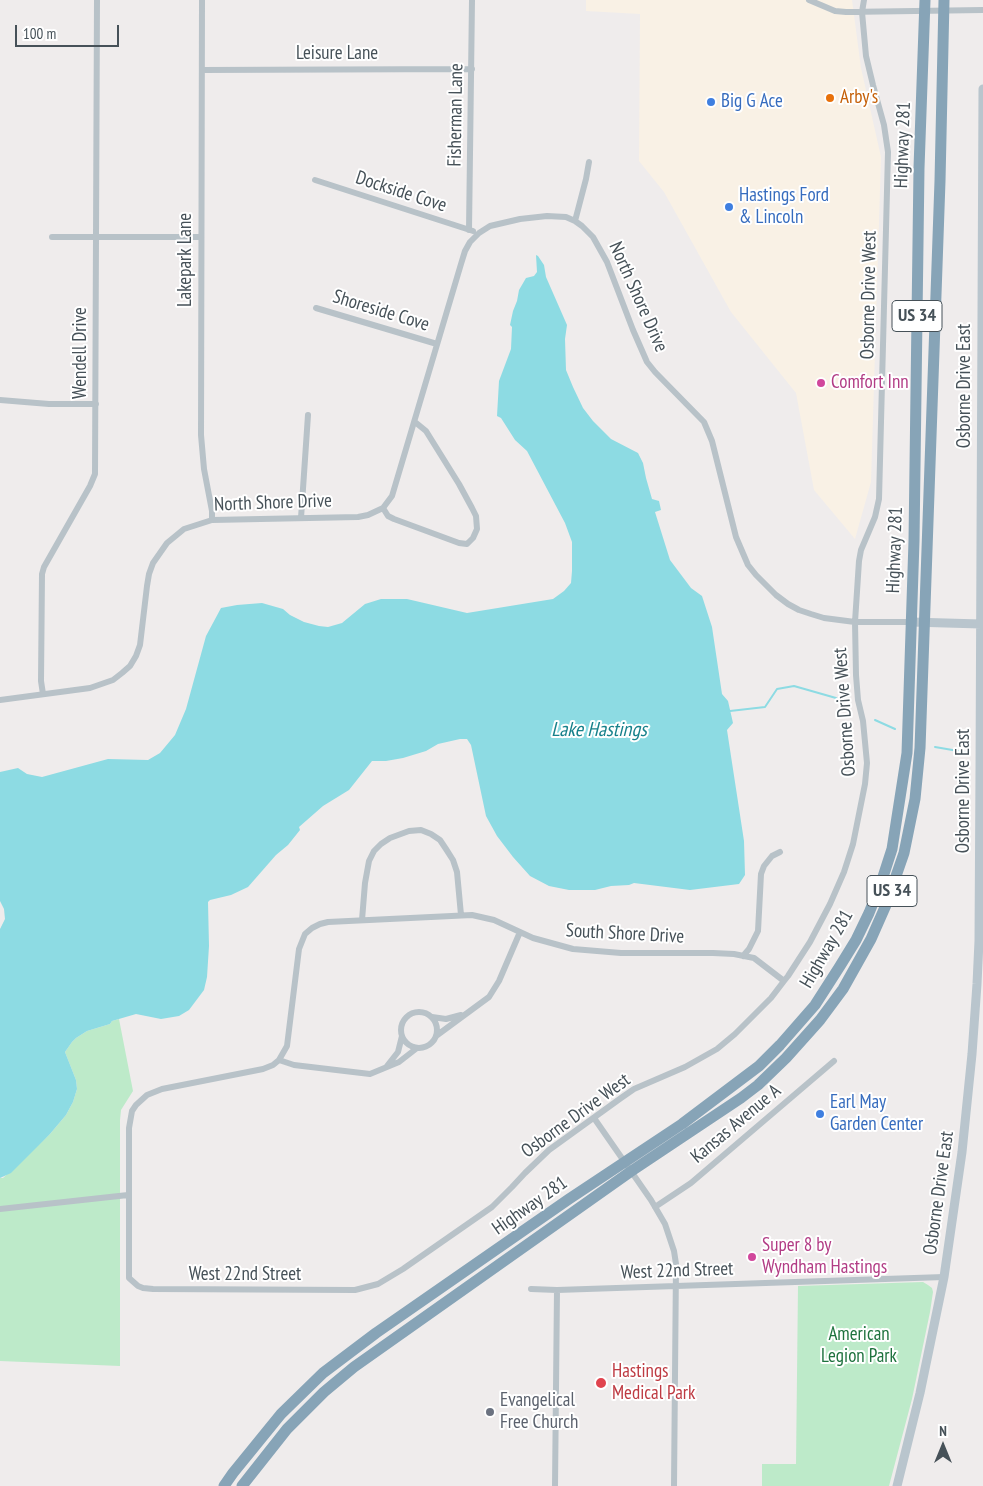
<!DOCTYPE html>
<style>
body{margin:0}
#map{position:relative;width:983px;height:1486px;overflow:hidden;background:#efecec;font-family:"PT Sans Narrow",sans-serif}
canvas{display:block}
.north{position:absolute;left:918px;top:1421px;width:50px;height:50px;-webkit-text-stroke:4px #fff;paint-order:stroke;rotate:0deg;font-size:14px;font-weight:700;line-height:20px;text-align:center;color:#465158}
.north::after{content:'';display:block;margin:auto;width:18px;height:22px;background:#465158;clip-path:polygon(50% 0,100% 100%,50% 72%,0 100%)}
.scale{position:absolute;left:15px;top:25px;width:104px;height:22px;box-sizing:border-box;border:2px solid #465158;border-top:0;padding-left:6px;font-size:15px;line-height:18px;white-space:nowrap;color:#465158;-webkit-text-stroke:4px #fff;paint-order:stroke}
</style>
<div id="map">
<canvas width="983" height="1486"></canvas>
<div class="north">N</div>
<div class="scale">100 m</div>
</div>
<script>
const context = document.querySelector('canvas').getContext('2d');
context.lineJoin = 'round';
function paint(path, color) {
  context.fillStyle = color;
  context.fill(path, 'evenodd');
}
function shape(rows) {
  const path = new Path2D();
  for (const r of rows) {
    if (r.length === 3) {
      path.moveTo(r[0] + r[2], r[1]);
      path.arc(r[0], r[1], r[2], 0, 2 * Math.PI);
      continue;
    }
    path.moveTo(r[0], r[1]);
    for (let i = 2; i < r.length; i += 2) path.lineTo(r[i], r[i + 1]);
  }
  return path;
}
function stroke(path, color, width, dash) {
  context.strokeStyle = color;
  context.lineWidth = width;
  context.lineCap = dash ? 'butt' : 'round';
  context.setLineDash(dash || []);
  context.stroke(path);
}
function drawText(font, color, halo, rows, align = 'center') {
  context.font = font + ' "PT Sans Narrow",sans-serif';
  context.lineWidth = 4;
  context.setLineDash([]);
  context.textBaseline = 'middle';
  context.strokeStyle = halo;
  context.fillStyle = color;
  for (const [text, x, y, turn = 0] of rows) {
    context.save();
    context.translate(x, y);
    context.rotate((+turn || 0) * Math.PI / 180);
    context.textAlign = isNaN(turn) ? turn : align;
    if (halo) context.strokeText(text, 0, 0);
    context.fillText(text, 0, 0);
    context.restore();
  }
}
const commercial = shape([
 [586,0,852,0,861,68,881,157,871,482,855,539,814,490,796,393,731,312,664,192,639,161,640,14,586,11]
]);
const green = shape([
 [119,1019,133,1091,121,1110,120,1120,120,1366,0,1361,0,1178,3,1178,50,1134,66,1115,73,1102,77,1089,76,1080,65,1052,72,1042,76,1038,87,1031,110,1024,112,1021],
 [923,1282,928,1285,932,1288,933,1292,930,1312,912,1399,889,1486,762,1486,762,1464,796,1464,798,1286]
]);
const water = shape([
 [536,255,538,256,544,265,546,277,567,325,565,339,566,370,573,387,583,408,593,421,611,439,638,453,643,463,646,478,652,499,659,501,661,510,655,512,670,560,691,588,702,596,712,627,722,694,728,701,733,723,727,730,744,841,745,875,739,884,690,890,634,883,629,885,611,886,595,890,569,890,549,886,530,876,513,857,497,836,486,816,471,745,467,739,460,739,438,744,426,751,403,758,386,761,372,761,349,790,323,806,299,827,300,830,288,845,276,855,248,887,231,895,210,900,208,902,209,946,207,977,204,990,189,1010,179,1016,161,1019,136,1014,112,1021,110,1024,87,1031,76,1038,72,1042,65,1052,76,1080,77,1089,73,1102,66,1115,50,1134,11,1173,0,1178,0,929,5,919,4,909,0,901,0,772,18,768,27,774,42,777,108,759,148,760,160,753,175,735,186,709,206,636,221,608,237,605,262,603,283,609,290,615,304,622,319,626,328,627,342,623,365,604,381,599,407,599,467,613,553,599,564,591,571,583,572,571,572,542,565,523,527,451,515,440,501,418,497,416,499,381,511,349,512,327,510,325,513,311,517,301,519,290,526,278,534,276,537,272]
]);
const stream = shape([
 [730,711,765,707,777,689,794,686,836,698,848,707],
 [875,720,895,729],
 [935,747,970,753]
]);
const street = shape([
 [202,0,201,435,204,469,212,511,212,520],
 [809,0,835,11,846,12,983,10],
 [202,70,472,69],
 [315,180,473,231],
 [575,221,586,179,589,162],
 [469,230,472,0],
 [52,237,201,237],
 [316,308,437,344],
 [0,400,49,404,96,404],
 [383,508,388,516,394,519,459,543,467,544,473,538,477,529,476,516,472,508,459,484,426,431,415,422],
 [301,518,308,415],
 [43,694,41,681,42,574,44,567,90,486,95,474,97,0],
 [0,700,90,688,113,680,122,673,130,666,136,656,140,645,147,586,149,574,153,563,167,543,184,529,212,520,358,517,368,515,383,508,392,496,461,264,465,251,470,242,479,233,490,226,520,219,547,216,566,217,575,221,582,226,593,237,607,262,633,330,647,362,655,372,704,422,712,441,736,537,748,565,756,575,776,595,788,604,799,610,811,614,824,618,855,622,911,622],
 [362,920,365,883,369,861,374,851,381,844,390,838,409,831,421,830,431,834,440,840,446,849,453,860,457,872,461,915],
 [743,956,749,949,758,931,761,874,764,866,772,856,780,852],
 [784,981,754,958,734,954,713,953,621,953,573,949,533,938,494,920,472,915,328,922,320,924,312,928,305,934,299,949,287,1046,279,1060,273,1065,263,1069,162,1089,147,1095,136,1105,132,1111,129,1128,129,1278,138,1286,143,1288,153,1289,355,1290,378,1284,403,1269,492,1207,512,1187,525,1173,549,1150,621,1098,634,1089,685,1067,717,1049,735,1034,771,998,784,981,788,976,810,942,830,904,844,872,853,844,865,784,867,763,863,721,858,700,856,675,855,622,859,561,861,550,875,517,879,499,888,152,884,125,873,85,866,56,862,12,864,0],
 [419,1030,18],
 [432,1017,446,1019,461,1015],
 [436,1036,489,997,499,981,520,932],
 [279,1060,294,1065,370,1074,399,1062,417,1048],
 [387,1066,398,1052,402,1036],
 [594,1118,651,1200,665,1224,674,1251,676,1264,674,1486],
 [655,1207,691,1183,834,1061],
 [0,1209,128,1195],
 [531,1289,557,1290,944,1277],
 [555,1486,557,1290]
]);
const secondary = shape([
 [911,622,981,624],
 [897,1486,920,1393,944,1277,962,1152,972,1054,977,984,979,941,980,770,983,89]
]);
const highway = shape([
 [224,1486,233,1473,281,1414,323,1373,376,1333,569,1199,682,1124,759,1066,780,1045,815,1005,840,966,856,940,869,913,881,883,892,849,907,753,914,541,919,168,925,0],
 [242,1486,287,1429,324,1392,354,1367,630,1172,741,1098,758,1085,786,1058,820,1020,843,989,871,939,886,905,904,853,915,799,920,748,940,181,944,0]
]);
const markers = [
 [830,98,5,"#e8710a"],
 [711,102,5,"#3f7fe0"],
 [729,207,5,"#3f7fe0"],
 [821,383,5,"#d1479c"],
 [820,1114,5,"#3f7fe0"],
 [752,1257,5,"#d1479c"],
 [601,1383,6,"#e0444e"],
 [490,1412,5,"#6b7280"]
];
const shields = [
 [917,316,50],
 [892,891,50]
];
const shieldNames = [
 ["US 34",917,316],
 ["US 34",892,891]
];
const streetNames = [
 ["Leisure Lane",337,54],
 ["Fisherman Lane",456,115,-89],
 ["Highway 281",903,145,-88],
 ["Dockside Cove",401,192,18],
 ["Lakepark Lane",186,260,-90],
 ["Osborne Drive West",869,295,-89],
 ["North Shore Drive",638,297,66],
 ["Shoreside Cove",381,311,17],
 ["Wendell Drive",81,353,-90],
 ["Osborne Drive East",965,386,-90],
 ["North Shore Drive",273,503,-2],
 ["Highway 281",895,550,-88],
 ["Osborne Drive West",845,712,-94],
 ["Osborne Drive East",964,791,-90],
 ["South Shore Drive",625,934,3],
 ["Highway 281",827,949,-60],
 ["Osborne Drive West",576,1116,-36],
 ["Kansas Avenue A",736,1124,-40],
 ["Osborne Drive East",939,1193,-82],
 ["Highway 281",530,1206,-35],
 ["West 22nd Street",677,1271,-2],
 ["West 22nd Street",245,1275]
];
const foodNames = [
 ["Arby's",840,98]
];
const shopNames = [
 ["Big G Ace",721,102],
 ["Hastings Ford",739,196],
 ["& Lincoln",739,218],
 ["Earl May",830,1103],
 ["Garden Center",830,1125]
];
const hotelNames = [
 ["Comfort Inn",831,383],
 ["Super 8 by",762,1246],
 ["Wyndham Hastings",762,1268]
];
const parkNames = [
 ["American",859,1335],
 ["Legion Park",859,1357]
];
const healthNames = [
 ["Hastings",612,1372],
 ["Medical Park",612,1394]
];
const worshipNames = [
 ["Evangelical",500,1401],
 ["Free Church",500,1423]
];
const waterNames = [
 ["Lake Hastings",599,730]
];
paint(commercial, '#f9f1e5');
paint(green, '#bdeac9');
paint(water, '#8ddbe3');
stroke(stream, '#8ddbe3', 2);
stroke(street, '#b8c2c8', 6);
stroke(secondary, '#b9c5cd', 9);
stroke(highway, '#87a4b7', 11);
for (const [x, y, r, color] of markers) {
  const dot = new Path2D();
  dot.arc(x, y, r, 0, 2 * Math.PI);
  context.fillStyle = color;
  context.fill(dot);
  stroke(dot, '#fff', 2);
}
for (const [x, y, w] of shields) {
  const box = new Path2D();
  box.roundRect(x - w / 2, y - 15.5, w, 31, 4);
  context.fillStyle = '#fff';
  context.fill(box);
  stroke(box, '#465158', 1);
}
drawText('bold 18px', '#465158', null, shieldNames);
drawText('19px', '#465158', '#fff', streetNames);
drawText('19px', '#c56008', '#fff', foodNames, 'left');
drawText('19px', '#366cbe', '#fff', shopNames, 'left');
drawText('19px', '#b23c85', '#fff', hotelNames, 'left');
drawText('19px', '#1e723e', '#fff', parkNames);
drawText('19px', '#be3a42', '#fff', healthNames, 'left');
drawText('19px', '#5b616d', '#fff', worshipNames, 'left');
drawText('italic 20px', '#17818b', '#fff', waterNames);
</script>
